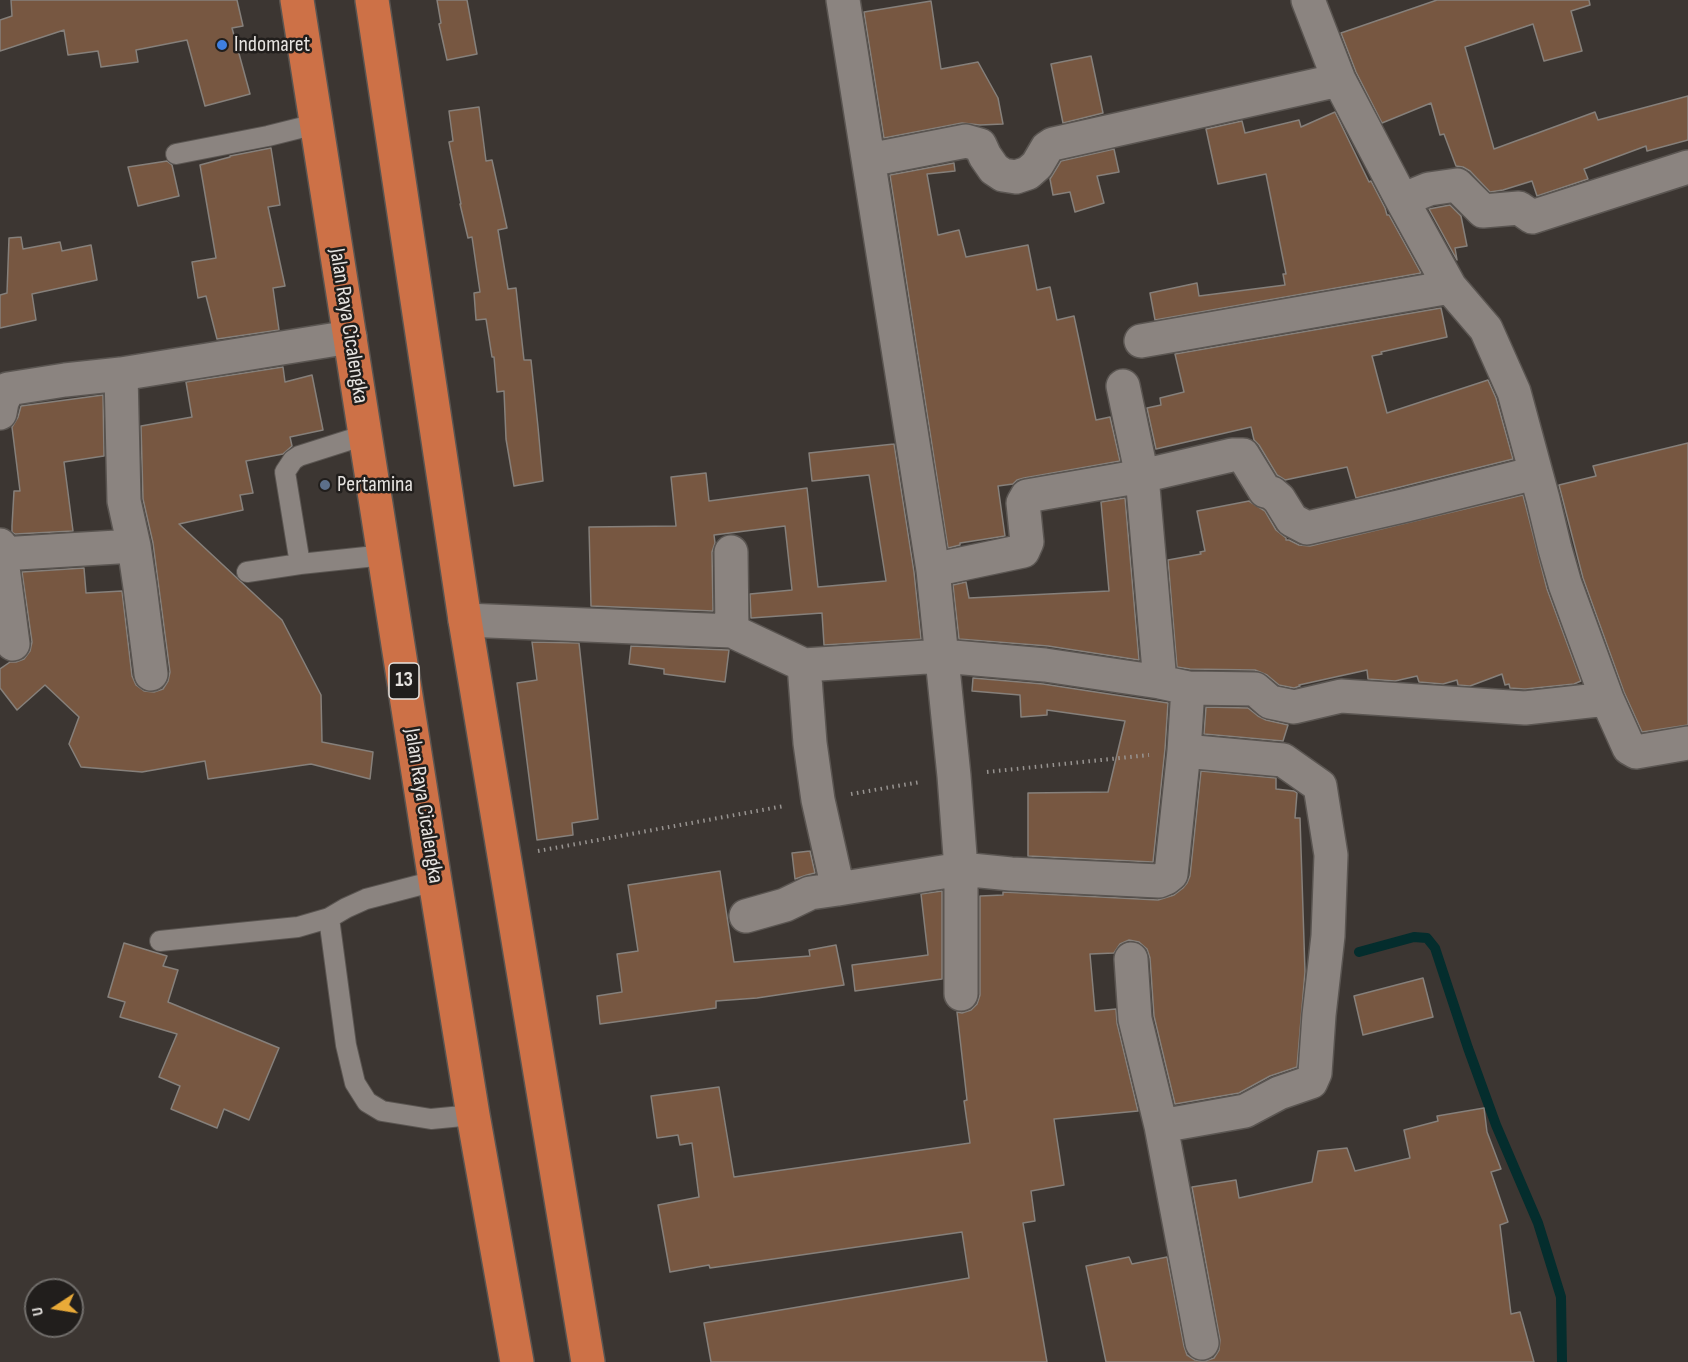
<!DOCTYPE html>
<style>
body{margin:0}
#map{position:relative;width:1688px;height:1362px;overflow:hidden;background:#3c3632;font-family:"Sofia Sans Condensed",sans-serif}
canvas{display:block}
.north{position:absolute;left:24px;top:1278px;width:60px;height:60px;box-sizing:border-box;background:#211e1c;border:2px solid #706d6a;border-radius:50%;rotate:258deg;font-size:16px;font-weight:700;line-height:24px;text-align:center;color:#e6e3e0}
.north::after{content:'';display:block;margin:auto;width:21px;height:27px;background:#e9aa38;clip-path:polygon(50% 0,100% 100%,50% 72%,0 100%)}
</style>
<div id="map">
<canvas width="1688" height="1362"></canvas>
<div class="north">U</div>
</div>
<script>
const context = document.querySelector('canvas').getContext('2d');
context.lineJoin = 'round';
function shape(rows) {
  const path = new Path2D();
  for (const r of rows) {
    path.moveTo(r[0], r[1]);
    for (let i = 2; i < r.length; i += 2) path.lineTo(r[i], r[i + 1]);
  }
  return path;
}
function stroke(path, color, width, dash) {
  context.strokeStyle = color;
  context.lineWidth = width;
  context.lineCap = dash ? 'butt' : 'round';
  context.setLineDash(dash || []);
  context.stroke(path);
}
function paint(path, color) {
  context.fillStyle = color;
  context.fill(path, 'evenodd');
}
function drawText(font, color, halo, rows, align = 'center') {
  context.font = font + ' "Sofia Sans Condensed",sans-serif';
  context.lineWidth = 5;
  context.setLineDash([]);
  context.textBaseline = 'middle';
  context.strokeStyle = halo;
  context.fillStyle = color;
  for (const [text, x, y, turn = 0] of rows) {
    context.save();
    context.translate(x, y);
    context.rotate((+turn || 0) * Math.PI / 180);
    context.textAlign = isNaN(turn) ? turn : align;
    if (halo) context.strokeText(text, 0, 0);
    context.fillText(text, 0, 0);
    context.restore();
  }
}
const stream = shape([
 [1359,952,1414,937,1427,938,1435,948,1468,1048,1496,1125,1538,1223,1561,1297,1562,1362]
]);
const building = shape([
 [11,0,237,0,243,26,232,28,250,94,205,106,187,40,136,50,138,62,101,67,98,51,68,55,64,30,0,51,0,20,12,16,11,0],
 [437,0,467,0,477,54,447,60,439,24,441,23,437,0],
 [1437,0,1589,0,1590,5,1571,11,1582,51,1544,61,1533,24,1465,47,1494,149,1595,112,1598,120,1688,96,1688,140,1647,151,1646,146,1584,169,1588,179,1537,196,1532,181,1503,190,1490,192,1470,171,1463,167,1456,166,1444,134,1440,135,1431,103,1382,123,1356,72,1341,33,1437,0],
 [931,1,941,69,978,62,998,98,1003,124,980,125,962,123,884,138,864,12,931,1],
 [1091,56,1103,113,1063,123,1051,64,1091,56],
 [479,107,486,161,492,160,507,228,498,230,508,289,516,288,524,360,531,360,538,427,543,481,514,486,506,439,504,391,497,392,494,357,492,357,486,319,476,320,474,293,480,292,472,237,468,238,460,204,461,204,449,142,453,141,449,111,479,107],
 [1335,112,1369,182,1371,181,1385,208,1387,215,1389,215,1421,273,1155,320,1150,293,1197,283,1199,296,1285,285,1283,274,1286,274,1266,174,1218,184,1206,129,1242,121,1245,133,1299,120,1301,127,1335,112],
 [271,148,280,205,268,207,285,286,273,288,279,330,217,339,206,296,198,298,192,262,216,258,200,165,230,157,230,156,271,148],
 [1114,149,1119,172,1097,176,1104,203,1075,212,1070,192,1053,195,1050,179,1061,161,1114,149],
 [167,161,172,165,179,196,138,206,128,167,167,161],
 [954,163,955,171,927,174,938,235,959,230,966,257,1028,245,1037,290,1050,287,1057,320,1074,316,1096,420,1110,417,1120,461,1024,478,1017,480,1013,484,998,486,1005,536,960,543,960,545,948,548,890,175,954,163],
 [1450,205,1461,216,1467,246,1455,248,1457,260,1429,209,1450,205],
 [21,237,23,249,60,242,62,251,91,245,97,280,32,294,36,320,0,328,0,295,7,293,9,238,21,237],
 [1441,308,1447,337,1381,352,1382,354,1372,356,1387,413,1488,380,1496,398,1513,459,1356,498,1347,467,1285,480,1277,475,1259,445,1254,440,1251,427,1156,449,1147,408,1161,405,1160,398,1184,392,1175,354,1441,308],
 [283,367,285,382,312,375,323,430,290,437,292,446,283,454,246,461,253,493,240,495,243,510,179,524,282,620,321,695,322,742,373,752,370,779,311,764,208,779,205,761,142,772,81,767,69,744,79,717,45,685,17,710,0,688,0,669,10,662,16,662,24,659,30,651,32,642,22,572,84,568,86,593,122,591,132,676,136,685,144,691,154,692,163,689,168,681,170,672,153,543,143,499,141,426,192,417,186,382,283,367],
 [103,395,104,456,64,462,73,531,15,534,12,532,12,526,14,491,20,491,12,427,18,417,21,406,103,395],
 [1688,443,1688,725,1642,732,1624,692,1583,578,1559,485,1596,476,1593,466,1688,443],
 [894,444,914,572,921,639,824,645,822,613,751,618,750,594,792,590,785,526,714,535,715,543,712,552,713,611,591,606,589,527,676,526,671,477,706,473,709,501,807,488,818,587,886,581,869,475,812,481,809,453,894,444],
 [1523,495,1547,589,1581,681,1574,684,1525,689,1510,688,1509,684,1505,685,1502,674,1470,686,1458,685,1457,680,1443,684,1419,682,1417,676,1395,681,1368,679,1367,670,1299,685,1300,686,1294,688,1279,685,1267,675,1255,670,1190,669,1177,667,1168,560,1201,554,1200,552,1205,551,1197,511,1249,501,1265,511,1276,530,1286,538,1286,540,1289,540,1299,545,1310,546,1523,495],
 [1125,498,1139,660,1048,646,959,639,953,585,966,582,969,598,1109,591,1101,502,1125,498],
 [532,642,579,643,598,819,572,823,573,835,537,840,517,683,537,680,532,642],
 [631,646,727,650,729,650,725,682,664,674,664,669,629,664,631,646],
 [973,678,1043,684,1168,703,1165,749,1153,862,1028,856,1028,793,1108,792,1125,721,1047,710,1047,715,1021,717,1020,695,972,691,973,678],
 [1206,707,1248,708,1258,716,1266,720,1288,725,1283,741,1204,734,1206,707],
 [1201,771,1276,778,1276,789,1294,791,1297,793,1295,818,1300,818,1305,972,1297,1067,1270,1076,1239,1093,1175,1104,1154,1016,1150,958,1147,949,1139,942,1129,940,1120,944,1114,953,1090,954,1095,1011,1116,1009,1117,1023,1138,1111,1054,1119,1064,1185,1031,1191,1035,1221,1023,1223,1047,1362,711,1362,704,1323,969,1278,962,1232,710,1268,709,1265,670,1272,658,1205,699,1197,692,1143,680,1145,678,1135,657,1138,651,1096,719,1087,734,1177,970,1143,964,1101,967,1100,957,1012,962,1013,971,1010,977,1004,980,995,980,896,1003,895,1003,892,1158,900,1174,895,1183,888,1187,883,1190,876,1201,771],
 [810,851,815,873,807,875,795,879,792,853,810,851],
 [720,871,734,962,810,956,809,950,836,945,844,985,757,998,716,1001,716,1008,600,1024,597,996,622,992,617,954,638,951,628,885,720,871],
 [942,891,942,979,855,991,852,965,928,955,921,894,942,891],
 [124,943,167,956,163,966,178,970,168,1002,279,1048,249,1120,224,1109,217,1128,171,1109,180,1086,159,1077,177,1034,120,1017,125,1002,108,997,124,943],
 [1423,978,1433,1017,1363,1035,1354,996,1423,978],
 [1484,1108,1487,1132,1501,1169,1491,1172,1508,1222,1500,1225,1511,1314,1520,1312,1534,1362,1106,1362,1086,1266,1129,1257,1132,1264,1167,1257,1184,1346,1187,1355,1195,1360,1205,1361,1214,1358,1219,1350,1220,1340,1192,1187,1236,1180,1239,1198,1312,1182,1318,1151,1347,1148,1355,1171,1410,1158,1404,1130,1438,1121,1437,1116,1484,1108]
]);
const path = shape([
 [987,772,1149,755],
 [851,794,920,782],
 [538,851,784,806]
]);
const lane = shape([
 [176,154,268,136,316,124],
 [300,564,285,472,293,460,299,456,365,435],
 [247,572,300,564,385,555],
 [329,918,346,1045,355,1083,367,1102,382,1111,431,1119,473,1115],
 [160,941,298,927,329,918,346,908,366,899,435,881]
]);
const street = shape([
 [843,0,933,570,954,776,961,869,961,994],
 [1308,0,1339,80,1402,200,1450,287,1486,329,1514,392,1543,499,1555,549,1565,584,1607,699,1629,748,1636,752,1688,743],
 [869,160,966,141,980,145,985,156,994,169,1003,175,1016,177,1028,173,1037,165,1047,148,1053,144,1339,80],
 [1402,200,1429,189,1457,185,1483,211,1519,208,1532,217,1688,167],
 [1141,341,1450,287],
 [121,374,124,501,134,546,140,587,151,674],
 [1123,386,1142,476,1160,682],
 [0,413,2,402,8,389,65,380,121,374,350,337],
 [0,545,13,644],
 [731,552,732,631],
 [1,554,134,546],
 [933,570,1023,551,1027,542,1023,503,1027,496,1142,476,1232,455,1243,455,1265,491,1272,493,1279,499,1292,520,1307,528,1407,505,1535,473],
 [465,620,732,631,804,665,942,656,1045,665,1160,682,1188,688,1255,689,1270,702,1294,707,1341,696,1525,708,1607,699],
 [838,889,961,869,1011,874,1159,881,1166,878,1171,874,1184,751,1188,688],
 [746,916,785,905,810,893,838,889,818,800,810,743,804,665],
 [1131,959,1135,1019,1161,1126,1202,1343],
 [1161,1126,1245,1111,1279,1093,1311,1082,1315,1073,1319,1015,1328,936,1331,855,1320,786,1283,760,1184,751]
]);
const highway = shape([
 [297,0,435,881,473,1115,517,1362],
 [372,0,465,620,588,1362]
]);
const markers = [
 [222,45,6,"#3f7fe0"],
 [325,485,6,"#5c6f8a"]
];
const shields = [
 [404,681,30]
];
const shieldNames = [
 ["13",404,681]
];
const poiNames = [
 ["Indomaret",234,45],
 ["Pertamina",337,485]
];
const streetNames = [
 ["Jalan Raya Cicalengka",348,326,81],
 ["Jalan Raya Cicalengka",423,806,81]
];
stroke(stream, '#042d2d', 10);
paint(building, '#775741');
stroke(building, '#86807b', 1.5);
stroke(lane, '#5a5551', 22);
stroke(street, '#5a5551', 36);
stroke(highway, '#5a5551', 36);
stroke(path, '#989491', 4, [1.5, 4.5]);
stroke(lane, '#8b8480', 20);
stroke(street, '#8b8480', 33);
stroke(highway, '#cd7147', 33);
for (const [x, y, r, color] of markers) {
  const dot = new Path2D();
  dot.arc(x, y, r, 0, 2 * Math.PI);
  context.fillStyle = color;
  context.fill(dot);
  stroke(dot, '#211e1c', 2);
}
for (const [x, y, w] of shields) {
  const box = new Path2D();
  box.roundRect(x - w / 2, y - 18, w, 36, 4.5);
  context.fillStyle = '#211e1c';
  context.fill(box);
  stroke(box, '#e6e3e0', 1.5);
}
drawText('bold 21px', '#e6e3e0', null, shieldNames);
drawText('22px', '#e6e3e0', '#211e1c', poiNames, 'left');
drawText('22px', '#e6e3e0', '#211e1c', streetNames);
</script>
